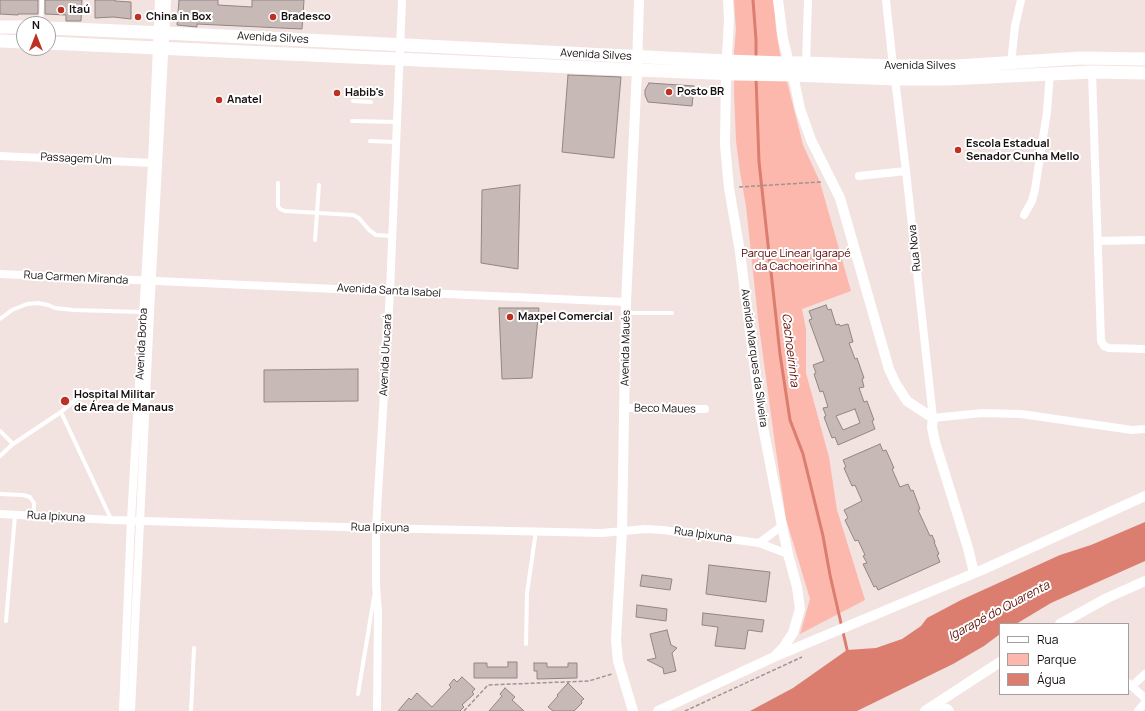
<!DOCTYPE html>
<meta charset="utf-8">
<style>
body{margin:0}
#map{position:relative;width:1145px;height:711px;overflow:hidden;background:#f2e3e0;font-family:Manrope,sans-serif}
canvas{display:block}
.legend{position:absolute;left:999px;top:623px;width:130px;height:72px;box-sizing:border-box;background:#fff;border:1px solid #a19f9f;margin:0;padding:5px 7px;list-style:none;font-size:12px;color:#15100f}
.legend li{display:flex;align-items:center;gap:8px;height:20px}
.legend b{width:20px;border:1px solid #a19f9f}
.north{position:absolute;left:16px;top:16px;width:40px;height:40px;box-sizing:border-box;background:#fff;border:1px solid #a19f9f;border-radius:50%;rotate:0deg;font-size:11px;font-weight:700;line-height:16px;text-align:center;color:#15100f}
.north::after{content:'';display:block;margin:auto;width:14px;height:18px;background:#bd3022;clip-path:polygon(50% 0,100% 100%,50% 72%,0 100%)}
</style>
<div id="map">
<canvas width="1145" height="711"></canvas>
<ul class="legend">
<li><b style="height:5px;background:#fff"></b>Rua</li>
<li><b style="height:11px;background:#fcb8ac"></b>Parque</li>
<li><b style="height:11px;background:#db7e70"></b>Água</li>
</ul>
<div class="north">N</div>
</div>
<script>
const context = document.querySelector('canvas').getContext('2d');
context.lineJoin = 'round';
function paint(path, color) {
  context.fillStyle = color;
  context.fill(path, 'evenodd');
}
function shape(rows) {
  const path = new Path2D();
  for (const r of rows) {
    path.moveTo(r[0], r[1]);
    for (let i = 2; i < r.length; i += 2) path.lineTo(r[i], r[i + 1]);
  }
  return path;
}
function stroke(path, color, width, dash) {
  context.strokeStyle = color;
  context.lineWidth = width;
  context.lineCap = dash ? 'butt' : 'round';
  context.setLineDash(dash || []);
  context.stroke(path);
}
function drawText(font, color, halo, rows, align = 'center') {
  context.font = font + ' Manrope,sans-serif';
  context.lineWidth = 4;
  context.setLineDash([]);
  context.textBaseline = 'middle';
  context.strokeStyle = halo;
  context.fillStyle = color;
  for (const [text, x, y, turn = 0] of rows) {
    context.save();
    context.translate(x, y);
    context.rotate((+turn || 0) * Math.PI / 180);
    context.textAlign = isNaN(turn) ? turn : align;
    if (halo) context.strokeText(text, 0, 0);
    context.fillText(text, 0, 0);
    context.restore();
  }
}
const green = shape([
 [734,0,774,0,776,30,780,54,803,145,820,182,851,291,802,309,806,329,806,373,829,457,837,510,865,600,800,634,810,599,786,519,775,444,758,319,746,206,740,172,736,141,734,93,734,53,736,29]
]);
const water = shape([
 [1145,522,1145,561,1051,603,1016,624,1000,624,1000,634,984,646,953,664,857,711,750,711,793,688,847,650,876,648,902,639,921,626,927,618,961,600,1060,555,1091,545]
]);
const stream = shape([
 [753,0,756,40,756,59],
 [756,78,759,162,780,354,790,420,803,454,823,536,830,575,848,654]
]);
const building = shape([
 [0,0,38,0,38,14,18,14,18,15,0,14,0,0],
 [45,0,82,0,81,21,66,21,66,15,45,14,45,0],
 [95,0,115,0,115,1,131,2,131,19,113,17,95,18,95,0],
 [179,0,218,0,218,5,252,7,252,0,304,0,302,29,197,24,197,27,177,25,179,0],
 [568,75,621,77,614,158,562,152,568,75],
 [649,83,694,86,692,106,648,102,645,95,645,90,649,83],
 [520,185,518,269,481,263,482,190,520,185],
 [826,305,828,310,831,309,836,325,839,324,840,326,848,324,853,342,849,343,855,359,857,358,864,378,862,379,864,387,859,388,864,402,867,401,874,420,872,421,875,429,838,445,835,437,832,438,824,417,826,416,823,408,828,407,823,391,820,392,814,374,816,373,813,365,824,361,809,320,812,319,809,311,826,305],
 [855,409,860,423,843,430,836,416,855,409],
 [499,308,539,308,532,378,502,379,499,308],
 [358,369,358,401,264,402,264,370,358,369],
 [880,444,883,451,886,450,894,468,892,469,900,487,908,484,911,491,913,490,920,509,918,510,930,536,932,535,935,542,934,542,939,554,937,555,940,562,878,590,876,586,874,587,863,564,867,563,863,556,865,555,858,540,855,541,845,520,848,518,844,510,862,501,855,485,852,486,844,468,846,467,843,460,880,444],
 [709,565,770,572,766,602,706,594,709,565],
 [642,575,672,579,670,590,640,586,642,575],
 [637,605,667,609,666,621,636,617,637,605],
 [703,613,764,620,762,632,748,630,745,649,715,646,718,627,702,625,703,613],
 [667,630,671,645,677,648,672,653,676,671,664,674,663,668,647,660,656,658,650,634,667,630],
 [508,662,517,662,517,678,474,678,474,663,487,663,487,667,508,667,508,662],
 [534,663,547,663,547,667,568,667,568,663,577,663,577,678,537,679,537,671,534,671,534,663],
 [462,677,475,689,472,692,474,694,462,705,464,707,460,711,398,711,409,698,411,700,417,693,432,707,451,687,449,685,454,679,457,682,462,677],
 [568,683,584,699,581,701,582,703,574,711,553,711,548,707,558,696,557,695,568,683],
 [505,688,515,697,512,700,524,711,489,711,502,696,500,694,505,688]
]);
const path = shape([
 [739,187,821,182],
 [464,711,488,685,589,681,612,674],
 [685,711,802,657]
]);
const service = shape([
 [41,24,42,0],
 [353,101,371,102],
 [352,121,397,122],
 [370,141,396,142],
 [278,183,278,206,280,209,285,211,353,215,359,218,369,230,376,235,392,236],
 [315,240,319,185],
 [627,313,672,313],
 [0,319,12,310,27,304,38,303,48,305,55,308,73,310,143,312],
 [61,412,111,519],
 [0,431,13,444],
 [0,456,13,444,61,412,87,390],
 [0,494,23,495,30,497,34,503,34,516],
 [6,621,15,515],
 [526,644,527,593,536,531],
 [358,694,374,597],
 [191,711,194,648]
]);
const minor = shape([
 [886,0,893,66],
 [806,63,808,0],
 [1011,63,1015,26,1021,0],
 [1092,72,1101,341,1104,346,1109,348,1145,349],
 [895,79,906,171,933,418,982,413,1021,414,1132,430,1145,429],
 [0,156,152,163],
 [859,176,906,171],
 [1024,215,1032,201,1035,189,1047,112,1050,73],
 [1098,241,1145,240],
 [0,274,626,302],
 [624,408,705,409],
 [0,514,112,520,376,528,602,533,645,529,663,530,759,543,788,554],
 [759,543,782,526],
 [1128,683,1145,698],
 [1132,686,1145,674],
 [123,711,131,520,152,163,159,0],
 [131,711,150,312,167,0],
 [377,711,378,612,376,585,376,528,390,291,402,0],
 [1138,711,1145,703]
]);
const tertiary = shape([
 [728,0,729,20,726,73,725,145,729,188,740,252,760,411,782,526,788,554,797,587,800,609,793,633,783,648,774,657],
 [778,0,783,39,789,63],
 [793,75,800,109,811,140,840,198,889,369,896,384,907,401,933,418,932,427,935,442,968,548,974,573],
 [1060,624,1107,598,1145,581],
 [932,707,947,709,949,711],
 [633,711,618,661,616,640,622,531,626,302,637,70,639,0],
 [658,711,774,657,982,570,1145,496],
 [925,711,1000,662]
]);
const primary = shape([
 [0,27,24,27],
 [48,28,165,33,727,61,784,63,806,63,893,66,957,66,1081,58,1145,59],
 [0,41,24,42],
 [48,43,637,70,737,74,793,75,895,79,947,79,1092,72,1145,73]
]);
const markers = [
 [61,10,4,"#bd3022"],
 [138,17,4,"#bd3022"],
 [273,17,4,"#bd3022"],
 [669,92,4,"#bd3022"],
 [337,93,4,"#bd3022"],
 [219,100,4,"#bd3022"],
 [958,150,4,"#bd3022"],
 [510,317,4,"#bd3022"],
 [65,401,5,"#bd3022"]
];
const poiNames = [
 ["Itaú",69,10],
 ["China in Box",146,17],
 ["Bradesco",281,17],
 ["Posto BR",677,92],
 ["Habib's",345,93],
 ["Anatel",227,100],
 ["Escola Estadual",966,144],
 ["Senador Cunha Mello",966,157],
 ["Maxpel Comercial",518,317],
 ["Hospital Militar",74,395],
 ["de Área de Manaus",74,408]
];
const streetNames = [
 ["Avenida Silves",273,38,3],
 ["Avenida Silves",596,55,3],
 ["Avenida Silves",920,66],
 ["Passagem Um",76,159,3],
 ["Rua Nova",915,248,-96],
 ["Rua Carmen Miranda",76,278,3],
 ["Avenida Santa Isabel",389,291,3],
 ["Avenida Borba",142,344,-87],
 ["Avenida Maués",626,348,-89],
 ["Avenida Urucará",386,355,-87],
 ["Avenida Marques da Silveira",754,358,82],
 ["Beco Maues",665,409,1],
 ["Rua Ipixuna",56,517,3],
 ["Rua Ipixuna",380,528,1],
 ["Rua Ipixuna",703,535,8]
];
const parkNames = [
 ["Parque Linear Igarapé",796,254],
 ["da Cachoeirinha",796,267]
];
const waterNames = [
 ["Cachoeirinha",790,350,83],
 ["Igarapé do Quarenta",999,611,-28]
];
paint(green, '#fcb8ac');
paint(water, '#db7e70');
stroke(stream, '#db7e70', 3);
paint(building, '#c7b9b6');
stroke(building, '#928582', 1);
stroke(path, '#9f9492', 1.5, [4, 2]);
stroke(service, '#fff', 4);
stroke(minor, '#fff', 8);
stroke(tertiary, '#fff', 10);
stroke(primary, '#fff', 13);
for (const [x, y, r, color] of markers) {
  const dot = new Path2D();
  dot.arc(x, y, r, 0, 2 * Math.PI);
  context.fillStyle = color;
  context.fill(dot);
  stroke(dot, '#fff', 1.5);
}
drawText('bold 11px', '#15100f', '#fff', poiNames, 'left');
drawText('11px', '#15100f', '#fff', streetNames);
drawText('11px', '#560000', '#fff', parkNames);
drawText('italic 12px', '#610c06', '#fff', waterNames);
</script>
